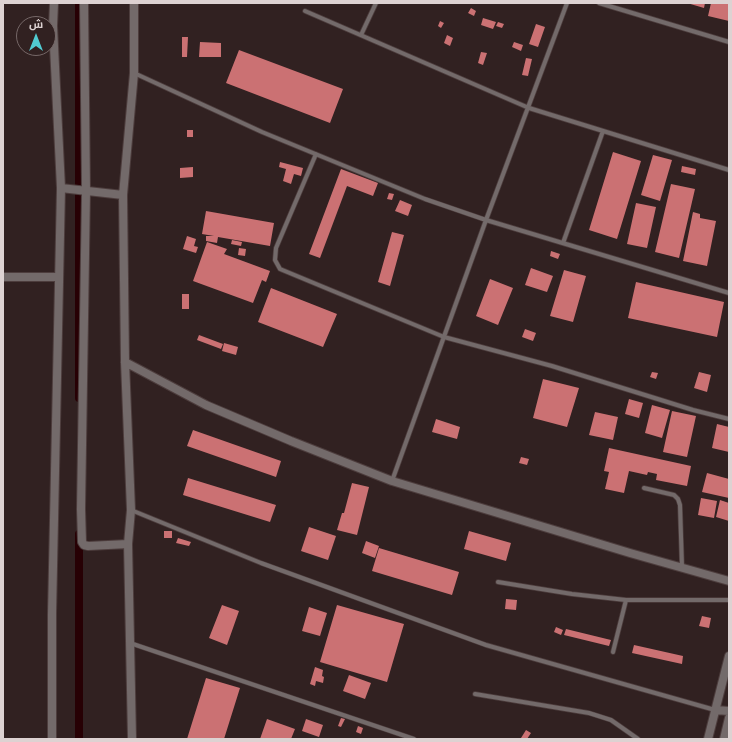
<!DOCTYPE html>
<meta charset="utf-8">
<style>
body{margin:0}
#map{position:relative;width:732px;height:742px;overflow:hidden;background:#312121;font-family:Raleway,Cairo,sans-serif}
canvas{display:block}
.frame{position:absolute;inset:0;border:4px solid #ddd2d2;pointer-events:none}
.north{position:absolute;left:16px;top:16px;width:40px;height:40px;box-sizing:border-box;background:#312121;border:1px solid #766868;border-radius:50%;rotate:0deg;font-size:11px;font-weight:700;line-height:16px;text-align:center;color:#ddd2d2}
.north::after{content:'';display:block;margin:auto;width:14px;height:18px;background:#51ccd2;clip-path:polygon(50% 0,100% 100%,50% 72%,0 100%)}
</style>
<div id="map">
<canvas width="732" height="742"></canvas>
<div class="frame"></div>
<div class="north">ش</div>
</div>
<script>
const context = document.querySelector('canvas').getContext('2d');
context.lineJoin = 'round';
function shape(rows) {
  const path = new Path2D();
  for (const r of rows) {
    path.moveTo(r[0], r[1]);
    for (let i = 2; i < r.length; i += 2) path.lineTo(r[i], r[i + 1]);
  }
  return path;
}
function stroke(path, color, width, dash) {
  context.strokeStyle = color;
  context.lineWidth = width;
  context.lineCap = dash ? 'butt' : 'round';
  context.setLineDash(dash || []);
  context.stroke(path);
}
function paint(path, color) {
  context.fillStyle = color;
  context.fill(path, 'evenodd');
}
const canal = shape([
 [79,3,79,398],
 [79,534,79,739]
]);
const building = shape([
 [687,3,705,3,704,8],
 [711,3,729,3,729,21,708,16],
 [471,8,476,11,474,16,468,13],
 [483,18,496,22,493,29,481,25],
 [440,21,444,23,441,28,438,26],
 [498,22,504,24,502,28,496,26],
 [536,24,545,27,538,47,529,44],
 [447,35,453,38,450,46,444,43],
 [182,37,188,37,187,57,182,57],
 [200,42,221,43,221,57,199,57],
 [514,42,523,45,521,51,512,47],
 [239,50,343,89,330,123,226,83],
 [481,52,487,53,483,65,478,63],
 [526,58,532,59,528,76,522,75],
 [187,130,193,130,193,137,187,137],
 [613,152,641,161,617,239,589,230],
 [653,155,672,160,660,201,641,195],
 [280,162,303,168,301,176,294,174,291,184,283,181,286,169,279,167],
 [682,166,696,169,695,175,681,172],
 [193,167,193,177,180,178,180,168],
 [341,169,378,183,373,196,347,186,320,258,309,254],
 [671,184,695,189,679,258,655,252],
 [389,193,394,194,392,200,387,199],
 [400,200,412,205,408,216,395,211],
 [636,203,656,207,647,248,627,244],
 [206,211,274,223,270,246,218,237,217,243,206,241,206,236,214,236,202,234],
 [693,212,700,214,700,218,716,221,707,266,683,261],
 [392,232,404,235,390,286,378,282],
 [187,236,196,239,194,246,198,247,196,253,183,249],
 [232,240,242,242,241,246,231,244],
 [207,242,227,249,224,254,270,271,266,282,262,280,253,303,193,281],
 [239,248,246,249,245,256,238,255],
 [551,251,560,254,558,259,550,256],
 [531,268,553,276,547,292,525,285],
 [564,270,586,276,573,322,550,316],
 [490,279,513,288,498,325,476,316],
 [636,282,724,302,717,337,628,318],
 [271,288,337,314,323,347,258,322],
 [182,294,189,294,189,309,182,309],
 [525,329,536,333,533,341,522,337],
 [199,335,223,344,221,349,197,340],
 [224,343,238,347,236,355,222,351],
 [652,372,658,373,656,379,650,377],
 [699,372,711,375,707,392,694,388],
 [543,379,579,388,567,427,533,418],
 [629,399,643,403,639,418,625,414],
 [652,405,670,410,662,438,645,433],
 [672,411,696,416,687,457,663,452],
 [595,412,618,417,613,440,589,435],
 [436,419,460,427,457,439,432,432],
 [717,424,729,427,729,452,712,448],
 [193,430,281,461,276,477,187,446],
 [609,448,691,466,687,486,656,480,657,474,648,472,647,475,629,471,624,493,605,489,609,472,604,471],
 [521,457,529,459,527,465,519,463],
 [707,473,729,479,729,498,702,492],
 [188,478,276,505,270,522,183,495],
 [352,483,369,487,357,535,337,530,342,513,344,513],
 [701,498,717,501,714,518,698,515],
 [720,500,729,503,729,521,716,517],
 [309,527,336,536,328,560,301,551],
 [164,531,172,531,172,538,164,538],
 [469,531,511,543,506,561,464,549],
 [178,538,191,542,189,546,176,543],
 [366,541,379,546,375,558,362,553],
 [379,548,459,572,452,595,372,571],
 [506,599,517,600,516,610,505,609],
 [222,605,239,611,227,645,209,638],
 [337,605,404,624,387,682,320,662],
 [309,607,327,613,320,636,302,631],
 [702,616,711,618,709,628,699,626],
 [556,627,563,630,561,635,554,632],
 [566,629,611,640,609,646,564,635],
 [634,645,683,656,682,664,632,653],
 [315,667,323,670,322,676,324,677,323,683,316,681,315,686,310,684],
 [349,675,371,683,365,699,343,691],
 [206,678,240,688,224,739,187,739],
 [341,718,345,719,341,727,338,726],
 [267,719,295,729,291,739,260,739],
 [306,719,323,725,319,737,302,731],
 [358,726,363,728,361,734,356,732],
 [526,730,531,733,527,739,523,739,521,738]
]);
const lane = shape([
 [599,3,729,42],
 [305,11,529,108,729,170],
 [361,35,376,3],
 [134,73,262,132,425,199,486,220,729,293],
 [316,154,276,248,275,260,280,269,444,337,552,366,693,410,729,419],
 [563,243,603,131],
 [392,481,486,220,567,3],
 [644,488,674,495,678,499,680,505,682,567],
 [131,510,261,563,486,645,715,710],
 [498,582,572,594,626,600,729,600],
 [130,643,414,739],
 [613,652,626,600],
 [475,694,589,713,611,720,638,739]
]);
const street = shape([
 [84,3,86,191,81,509,82,542,84,545,88,546,128,544],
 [61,188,123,195],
 [3,277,59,277],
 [125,362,206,405,291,441,392,481,630,553,729,581],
 [715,710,729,711],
 [52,739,52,614,61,188,53,26,54,3],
 [132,739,128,544,131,510,125,362,123,195,134,73,134,3],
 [708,739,729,656],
 [724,739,729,718]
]);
stroke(canal, '#270004', 8);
paint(building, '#cb7173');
stroke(lane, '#4d3d3d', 5.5);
stroke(street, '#4d3d3d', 10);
stroke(lane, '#736a6a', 4);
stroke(street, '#736a6a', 8);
</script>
